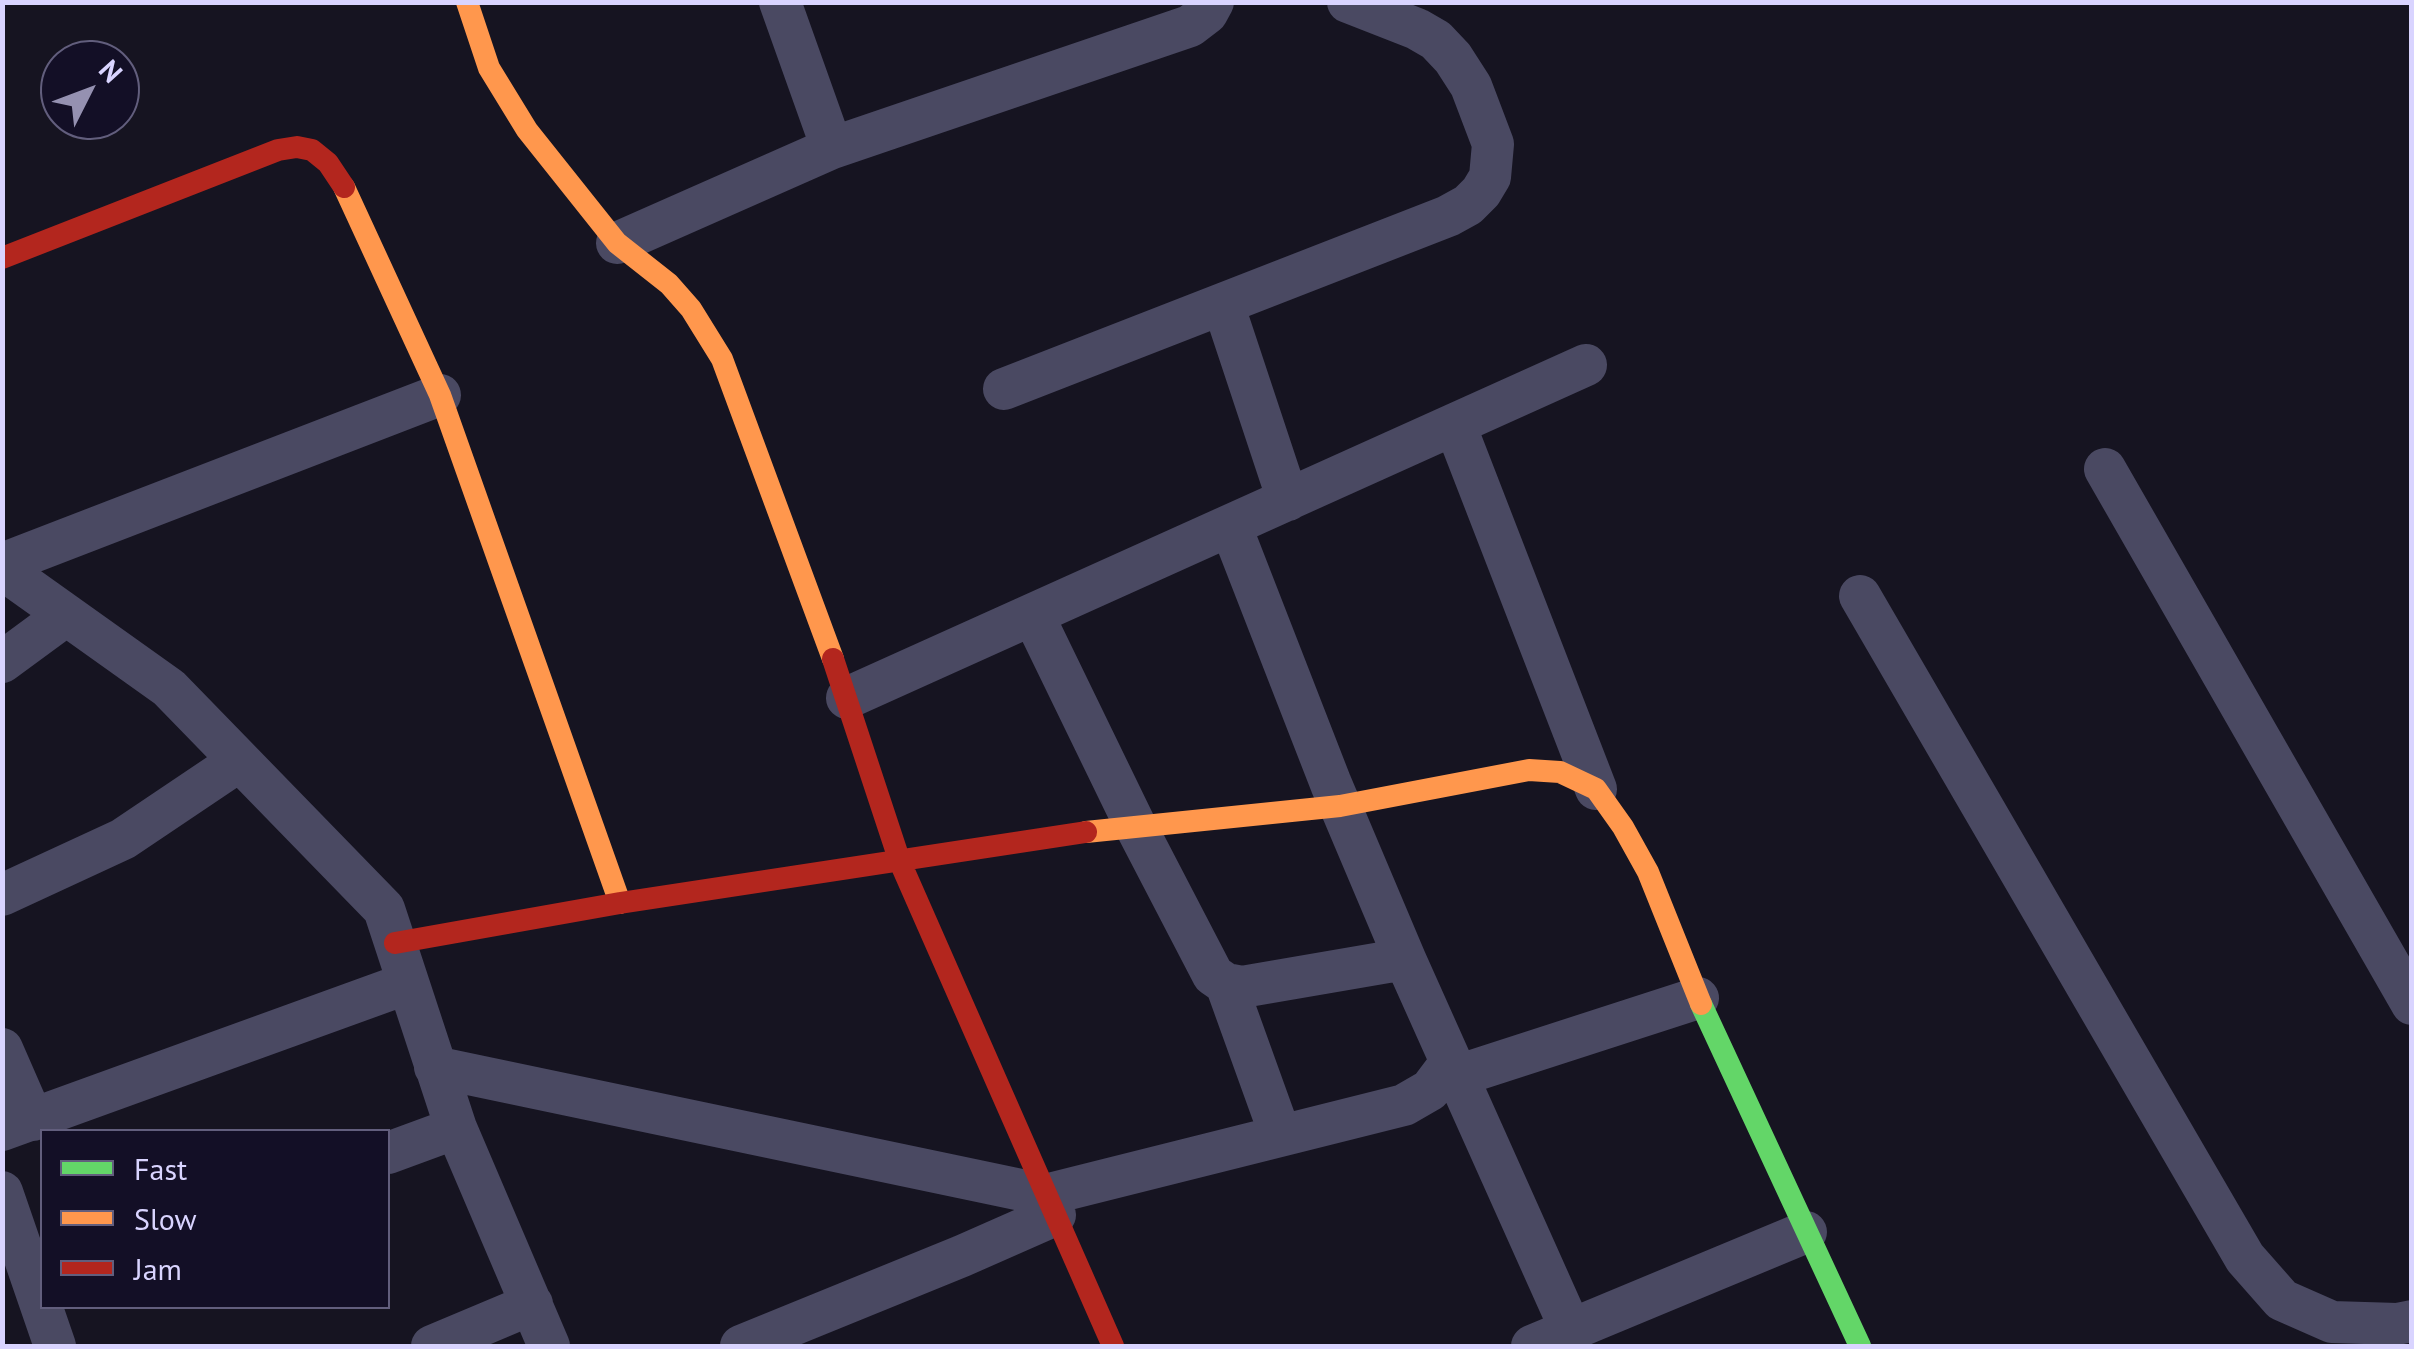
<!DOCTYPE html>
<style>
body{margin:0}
#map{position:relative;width:2414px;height:1349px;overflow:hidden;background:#161421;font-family:"PT Sans",sans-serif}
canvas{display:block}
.frame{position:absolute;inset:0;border:5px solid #d9d4ff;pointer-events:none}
.legend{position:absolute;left:40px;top:1129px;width:350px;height:180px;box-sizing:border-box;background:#130f26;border:2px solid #625e7d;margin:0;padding:12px 18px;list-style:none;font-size:30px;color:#d9d4ff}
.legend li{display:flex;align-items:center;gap:20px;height:50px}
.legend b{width:50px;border:2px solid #625e7d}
.north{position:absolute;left:40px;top:40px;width:100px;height:100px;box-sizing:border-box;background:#130f26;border:2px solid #625e7d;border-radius:50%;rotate:48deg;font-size:28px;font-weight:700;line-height:40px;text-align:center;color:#d9d4ff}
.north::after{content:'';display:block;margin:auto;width:35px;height:45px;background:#9591b1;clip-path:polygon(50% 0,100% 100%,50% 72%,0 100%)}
</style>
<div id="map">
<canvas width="2414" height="1349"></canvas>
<div class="frame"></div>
<ul class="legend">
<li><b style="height:12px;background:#63d668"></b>Fast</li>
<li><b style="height:12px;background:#ff974d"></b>Slow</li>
<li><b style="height:12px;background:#b3261e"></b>Jam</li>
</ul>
<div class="north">N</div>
</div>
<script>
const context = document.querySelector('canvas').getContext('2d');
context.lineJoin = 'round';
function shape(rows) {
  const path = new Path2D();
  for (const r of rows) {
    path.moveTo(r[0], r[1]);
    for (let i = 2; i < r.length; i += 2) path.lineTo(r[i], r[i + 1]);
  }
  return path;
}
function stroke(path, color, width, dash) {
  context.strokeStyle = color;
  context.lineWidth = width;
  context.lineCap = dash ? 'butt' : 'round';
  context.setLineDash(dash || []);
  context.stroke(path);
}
const street = shape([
 [832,148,1190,26,1207,13,1213,2],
 [617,243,832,148,780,2],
 [1223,304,1288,500],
 [1004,389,1448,216,1468,205,1481,192,1490,177,1493,144,1471,86,1453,58,1436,40,1417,29,1348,2],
 [1455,425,1596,789],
 [2105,469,2412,1004],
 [1231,527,1331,784,1405,959,1571,1330],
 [2,564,440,395],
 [2,569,169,688,384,909,456,1128,549,1346],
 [1860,596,2245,1258,2282,1300,2332,1322,2397,1324,2412,1321],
 [1033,615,1135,825,1213,975,1226,984,1242,987,1405,959],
 [2,662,66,615],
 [847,698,1586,365],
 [2,895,123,839,239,761],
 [1226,984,1280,1134],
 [2,1049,33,1120],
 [435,1067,1045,1195,1404,1105,1430,1090,1451,1062],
 [1457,1076,1698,998],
 [2,1130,408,983],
 [388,1153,456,1128],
 [2,1192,55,1346],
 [432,1346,532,1304],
 [741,1346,962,1256,1055,1215],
 [1532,1346,1806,1232]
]);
const fast = shape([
 [1701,1004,1860,1346]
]);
const slow = shape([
 [467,2,489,68,527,130,617,243,669,284,691,309,722,359,833,659],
 [344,187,440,395,620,903],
 [1086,832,1340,806,1529,770,1560,772,1596,789,1623,827,1648,872,1701,1004]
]);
const jam = shape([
 [2,258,278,150,297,147,312,150,328,163,344,187],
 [833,659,900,862,1113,1346],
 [395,943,620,903,1086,832]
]);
stroke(street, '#4a4962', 42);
stroke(fast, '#63d668', 22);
stroke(slow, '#ff974d', 22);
stroke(jam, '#b3261e', 22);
</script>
